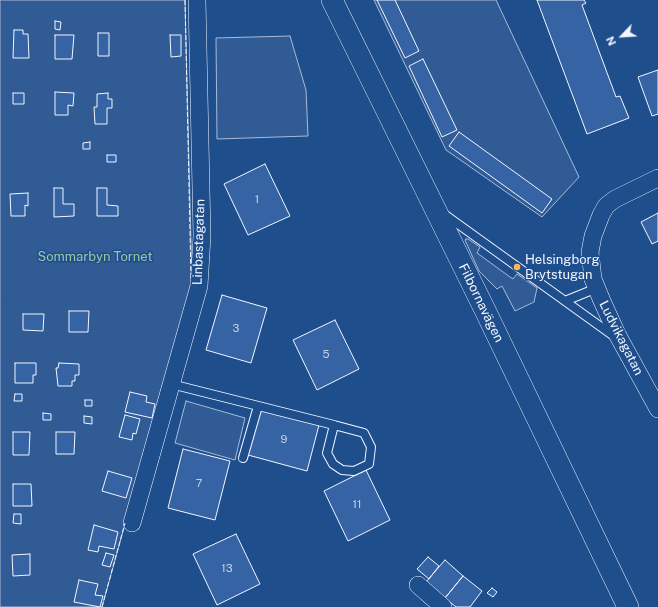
<!DOCTYPE html>
<meta charset="utf-8">
<style>
body{margin:0}
#map{position:relative;width:658px;height:607px;overflow:hidden;background:#1f4e8c;font-family:"Public Sans",sans-serif}
canvas{display:block}
.north{position:absolute;left:602px;top:16px;width:40px;height:40px;-webkit-text-stroke:3px #1f4e8c;paint-order:stroke;rotate:245deg;font-size:11px;font-weight:700;line-height:16px;text-align:center;color:#f2f6ff}
.north::after{content:'';display:block;margin:auto;width:14px;height:18px;background:#f2f6ff;clip-path:polygon(50% 0,100% 100%,50% 72%,0 100%)}
</style>
<div id="map">
<canvas width="658" height="607"></canvas>
<div class="north">N</div>
</div>
<script>
const context = document.querySelector('canvas').getContext('2d');
context.lineJoin = 'round';
function paint(path, color) {
  context.fillStyle = color;
  context.fill(path, 'evenodd');
}
function shape(rows) {
  const path = new Path2D();
  for (const r of rows) {
    path.moveTo(r[0], r[1]);
    for (let i = 2; i < r.length; i += 2) path.lineTo(r[i], r[i + 1]);
  }
  return path;
}
function stroke(path, color, width, dash) {
  context.strokeStyle = color;
  context.lineWidth = width;
  context.lineCap = dash ? 'butt' : 'round';
  context.setLineDash(dash || []);
  context.stroke(path);
}
function drawText(font, color, halo, rows, align = 'center') {
  context.font = font + ' "Public Sans",sans-serif';
  context.lineWidth = 3;
  context.setLineDash([]);
  context.textBaseline = 'middle';
  context.strokeStyle = halo;
  context.fillStyle = color;
  for (const [text, x, y, turn = 0] of rows) {
    context.save();
    context.translate(x, y);
    context.rotate((+turn || 0) * Math.PI / 180);
    context.textAlign = isNaN(turn) ? turn : align;
    if (halo) context.strokeText(text, 0, 0);
    context.fillText(text, 0, 0);
    context.restore();
  }
}
const built = shape([
 [0,0,185,0,192,283,102,607,0,607,0,0],
 [374,0,496,0,579,177,542,217,446,150,374,0],
 [290,36,306,90,308,136,217,139,216,38,290,36],
 [466,239,468,239,480,247,477,253,510,277,513,279,517,274,537,288,534,302,515,311,502,286,497,289,479,271,465,240,466,239],
 [186,401,245,418,235,460,175,443,186,401]
]);
const building = shape([
 [377,0,395,0,419,51,405,58,377,0],
 [537,0,584,0,586,3,582,5,616,97,620,96,629,118,587,134,537,0],
 [55,21,61,22,60,30,55,29,55,21],
 [14,30,23,30,23,34,28,34,29,58,13,58,14,30],
 [98,33,109,33,109,56,98,56,98,33],
 [55,35,74,35,72,59,55,59,55,35],
 [170,35,181,35,181,56,171,57,170,35],
 [423,59,457,130,442,137,409,66,423,59],
 [658,70,658,114,652,116,638,77,658,70],
 [55,92,74,93,73,106,68,105,68,115,55,115,55,92],
 [13,93,24,93,24,104,13,104,13,93],
 [108,93,108,99,112,99,112,108,107,108,107,124,95,124,94,107,97,107,97,94,108,93],
 [459,132,552,199,542,213,449,146,459,132],
 [90,142,90,149,83,149,83,143,90,142],
 [107,155,116,155,116,162,107,162,107,155],
 [265,164,290,216,248,235,224,184,265,164],
 [54,188,63,188,63,204,74,204,74,216,54,217,54,188],
 [97,188,107,188,107,205,118,206,118,216,97,216,97,188],
 [28,193,28,206,25,205,25,216,11,216,10,194,28,193],
 [658,213,658,241,652,244,641,222,658,213],
 [77,255,86,255,86,261,77,261,77,255],
 [222,295,267,308,251,363,206,350,222,295],
 [69,311,89,311,88,332,69,332,69,311],
 [23,314,44,314,43,331,23,330,23,314],
 [335,320,359,369,317,390,293,340,335,320],
 [15,363,36,363,36,375,33,375,33,383,15,383,15,363],
 [59,363,79,364,79,375,75,375,75,381,72,381,72,386,58,386,56,368,58,368,59,363],
 [130,392,147,396,146,402,155,404,152,418,125,412,130,392],
 [15,394,22,394,22,401,14,401,15,394],
 [85,400,92,400,92,406,85,406,85,400],
 [260,409,319,425,307,471,248,455,260,409],
 [43,413,51,414,51,420,43,420,43,413],
 [125,415,140,419,136,434,133,433,132,440,119,437,125,415],
 [84,416,92,417,92,424,84,423,84,416],
 [13,432,30,432,29,455,13,455,13,432],
 [56,432,75,432,74,454,56,454,56,432],
 [183,449,230,461,215,520,168,508,183,449],
 [366,470,390,520,348,541,324,491,366,470],
 [108,471,132,478,126,498,102,491,108,471],
 [13,484,31,484,32,506,13,506,13,484],
 [14,514,21,514,21,524,13,523,14,514],
 [94,525,118,532,114,549,99,546,98,552,88,550,94,525],
 [236,534,260,584,217,605,193,554,236,534],
 [106,553,114,555,110,567,102,565,106,553],
 [30,554,30,575,13,576,12,555,30,554],
 [428,557,439,566,429,579,417,569,428,557],
 [445,560,463,576,445,598,426,582,445,560],
 [463,576,482,591,470,607,456,607,445,598,463,576],
 [79,580,98,584,95,595,103,596,100,607,74,602,79,580],
 [492,588,497,592,493,597,487,593,492,588]
]);
const service = shape([
 [444,214,615,337],
 [565,301,597,288],
 [171,384,334,425,327,453,333,464,342,470,354,471,369,464,371,447,364,433,334,425],
 [243,458,258,406]
]);
const minor = shape([
 [658,178,615,199,606,206,601,215,593,236,590,252,593,279,602,301,617,334,658,409],
 [132,523,199,286,202,236,197,0],
 [418,585,443,607]
]);
const tertiary = shape([
 [332,0,484,308,628,607]
]);
const fence = shape([
 [185,0,191,278],
 [102,607,125,523]
]);
const markers = [
 [517,267,4,"#ffb74d"]
];
const numberNames = [
 ["1",257,200],
 ["3",236,329],
 ["5",326,355],
 ["9",284,440],
 ["7",199,484],
 ["11",357,505],
 ["13",227,569]
];
const streetNames = [
 ["Linbastagatan",199,242,-88],
 ["Filbornavägen",481,303,64],
 ["Ludvikagatan",621,338,63]
];
const parkNames = [
 ["Sommarbyn Tornet",95,257]
];
const poiNames = [
 ["Helsingborg",525,260],
 ["Brytstugan",525,275]
];
paint(built, '#305b95');
stroke(built, '#a8bbd7', 1);
paint(building, '#3563a3');
stroke(building, '#f2f6ff', 1);
stroke(service, '#f2f6ff', 10);
stroke(minor, '#f2f6ff', 18);
stroke(tertiary, '#f2f6ff', 22);
stroke(service, '#1f4e8c', 8);
stroke(minor, '#1f4e8c', 17);
stroke(tertiary, '#1f4e8c', 21);
stroke(fence, '#f2f6ff', 1, [5, 2]);
for (const [x, y, r, color] of markers) {
  const dot = new Path2D();
  dot.arc(x, y, r, 0, 2 * Math.PI);
  context.fillStyle = color;
  context.fill(dot);
  stroke(dot, '#1f4e8c', 1.5);
}
drawText('11px', '#c3d1e8', null, numberNames);
drawText('13px', '#f2f6ff', '#1f4e8c', streetNames);
drawText('13px', '#97c8a6', '#1f4e8c', parkNames);
drawText('13px', '#f2f6ff', '#1f4e8c', poiNames, 'left');
</script>
